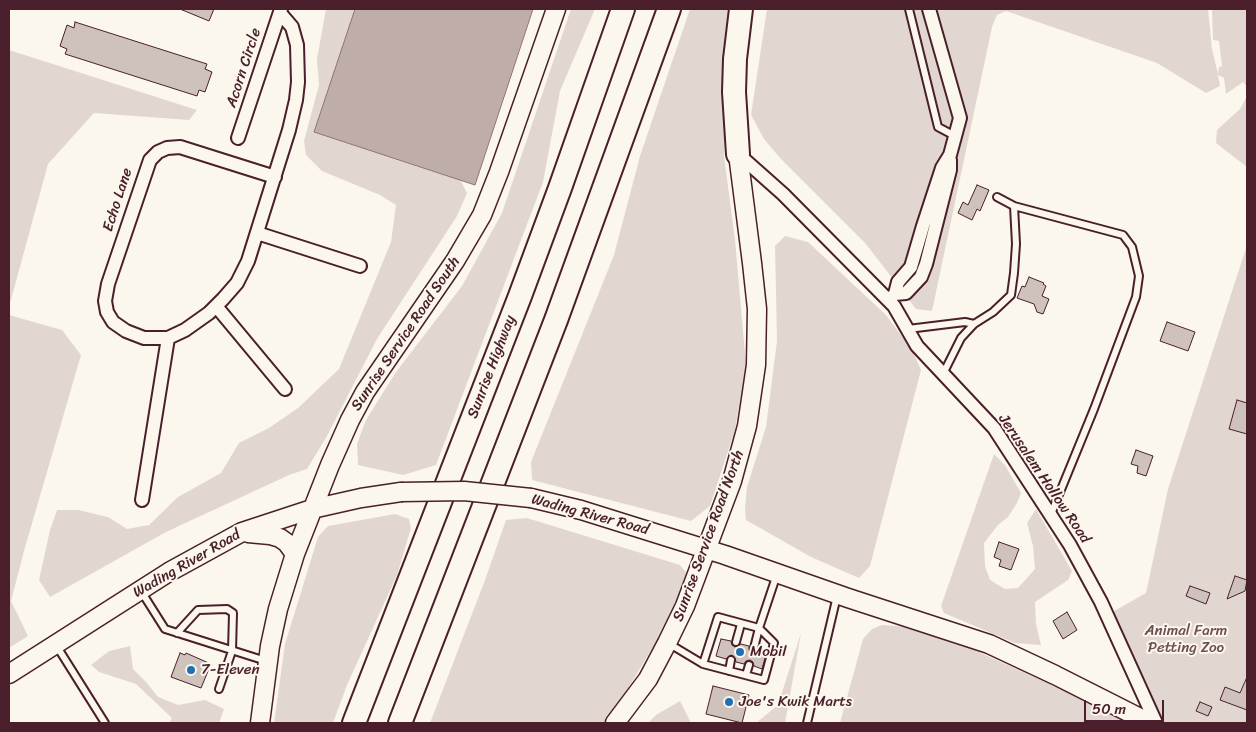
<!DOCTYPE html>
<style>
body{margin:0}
#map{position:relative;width:1256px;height:732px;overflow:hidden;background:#fbf7ec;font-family:Sriracha,sans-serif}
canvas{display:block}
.frame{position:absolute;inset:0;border:10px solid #4a1f2b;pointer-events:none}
.scale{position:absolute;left:1084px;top:700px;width:80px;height:22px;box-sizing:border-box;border:2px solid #4a1f2b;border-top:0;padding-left:6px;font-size:15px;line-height:18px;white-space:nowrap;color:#4a1f2b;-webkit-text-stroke:4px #fbf7ec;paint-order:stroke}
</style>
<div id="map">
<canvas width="1256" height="732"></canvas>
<div class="frame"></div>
<div class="scale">50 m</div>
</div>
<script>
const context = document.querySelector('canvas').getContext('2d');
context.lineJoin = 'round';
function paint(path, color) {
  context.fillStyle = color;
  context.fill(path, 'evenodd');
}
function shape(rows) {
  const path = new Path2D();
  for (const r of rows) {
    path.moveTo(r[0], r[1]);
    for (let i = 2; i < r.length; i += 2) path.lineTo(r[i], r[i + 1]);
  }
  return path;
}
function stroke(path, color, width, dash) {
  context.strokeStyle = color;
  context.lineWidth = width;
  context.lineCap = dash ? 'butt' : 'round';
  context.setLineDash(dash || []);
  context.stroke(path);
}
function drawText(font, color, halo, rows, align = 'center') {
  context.font = font + ' Sriracha,sans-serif';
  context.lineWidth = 4;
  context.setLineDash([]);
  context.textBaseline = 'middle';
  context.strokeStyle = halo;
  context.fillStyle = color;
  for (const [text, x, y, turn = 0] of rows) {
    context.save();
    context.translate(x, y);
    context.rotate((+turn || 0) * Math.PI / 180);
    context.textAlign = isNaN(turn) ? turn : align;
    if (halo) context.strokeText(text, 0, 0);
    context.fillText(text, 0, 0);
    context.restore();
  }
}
const green = shape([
 [326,9,388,9,453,166,467,193,457,216,377,339,327,436,307,469,289,475,166,532,50,597,39,580,50,530,57,510,78,510,108,517,127,529,149,525,178,497,221,473,239,443,269,428,298,408,339,369,391,242,396,205,380,195,322,171,306,155,304,141,319,85,317,59],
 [571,9,595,9,560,91,543,182,436,465,403,475,358,465,357,444,366,420,396,372,462,286,502,213],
 [690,9,734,9,726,101,724,156,735,240,746,365,735,430,710,506,691,521,532,480,531,462,614,255,640,156],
 [767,9,1208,9,1212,49,1218,74,1219,67,1222,66,1219,41,1213,40,1212,9,1247,9,1247,87,1243,82,1226,94,1224,78,1218,75,1220,86,1206,93,1157,63,1006,11,997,15,992,27,932,311,916,309,866,244,780,158,764,139,751,115],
 [9,50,197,110,189,120,94,113,48,164,9,307],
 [1247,96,1247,167,1216,143,1217,130,1240,109],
 [785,236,808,242,886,315,912,350,921,370,870,566,859,578,811,557,746,520,745,508,747,487,766,427,777,341,775,246],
 [1247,245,1247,723,1157,723,1107,615,1146,593,1168,489],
 [9,315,62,330,81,355,24,551,11,601,28,636,9,648],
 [994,454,1005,465,1021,493,1017,503,1008,517,998,525,984,543,985,566,990,580,1005,589,1018,588,1035,569,1033,546,1027,523,1036,509,1072,571,1068,580,1035,602,1036,624,1041,645,1015,643,944,613,941,606],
 [395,514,409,519,411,528,397,575,347,685,333,723,274,723,285,644,318,537,328,526],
 [527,518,680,565,689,576,662,632,610,718,603,723,430,723,485,580,506,520],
 [882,625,909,627,972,649,1135,723,840,723,863,639,872,629],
 [801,633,785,723,756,723,778,705],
 [130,646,133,669,147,683,158,697,178,705,205,700,224,709,219,723,169,723,172,718,136,684,99,672,91,665,109,651],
 [680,701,691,723,648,723,656,715]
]);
const water = shape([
 [355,9,533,9,475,185,314,132,355,9]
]);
const building = shape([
 [180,9,214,9,209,21,180,9],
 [75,22,207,64,205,69,212,72,205,92,199,90,197,96,65,54,67,49,60,46,67,25,74,28,75,22],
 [977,185,989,190,980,211,977,209,972,220,958,213,963,202,968,205,977,185],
 [1029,277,1044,283,1043,284,1046,286,1042,296,1049,299,1043,314,1037,312,1034,304,1017,298,1022,286,1025,287,1029,277],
 [1167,322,1195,332,1188,351,1160,341,1167,322],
 [1237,400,1247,403,1247,434,1229,429,1237,400],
 [1136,450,1153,456,1146,476,1137,473,1138,466,1131,464,1136,450],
 [999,542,1019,549,1011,570,999,566,1001,560,994,557,999,542],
 [1235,576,1247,580,1245,591,1227,599,1235,576],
 [1190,586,1210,593,1206,604,1186,596,1190,586],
 [1067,612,1077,630,1063,639,1053,621,1067,612],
 [721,639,731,641,732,645,735,647,741,644,749,646,749,650,752,653,756,653,759,649,767,651,762,669,754,666,753,662,750,660,746,661,744,664,736,662,735,658,732,655,729,656,726,659,716,656,721,639],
 [180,653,185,655,186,653,211,664,201,688,171,677,180,653],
 [1247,677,1247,710,1220,700,1225,687,1240,693,1247,677],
 [713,686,749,695,742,723,706,714,713,686],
 [1200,702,1212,707,1208,716,1196,711,1200,702]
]);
const lane = shape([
 [909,9,938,127,955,136],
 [1014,206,1123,235,1132,247,1139,276,1136,297,1094,409,1051,514],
 [908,329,965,322,974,324],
 [943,374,961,338,974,324,993,312,1011,295,1014,273,1016,244,1014,206,997,197],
 [141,591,165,629,266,661],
 [177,633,198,610,227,609,233,613,232,651,219,689],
 [736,642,741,624],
 [668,643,703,664,718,617,759,628,777,574],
 [56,645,105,723],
 [703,664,764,680,774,643,759,628,754,648],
 [729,671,731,660],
 [746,675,749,665],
 [807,723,837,596]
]);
const street = shape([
 [238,138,281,9],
 [738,154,783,194,894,306,917,346,994,428,1070,545,1101,602,1156,723],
 [257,233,360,266],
 [895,294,906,293,921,277,926,264,950,170,950,160],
 [889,300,895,294,898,282,911,267,923,226,942,168,950,155,960,118,929,9],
 [216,306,285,389],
 [168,338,144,338,126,331,113,322,107,312,105,301,108,284,150,160,158,152,167,148,180,147,275,177],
 [142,500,168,338,185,330,209,313,223,299,237,283,248,261,289,130,296,100,298,82,297,45,292,27,280,13]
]);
const secondary = shape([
 [531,498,581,510,725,555,848,598,989,644,1055,675,1150,723],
 [248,533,270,535,280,538,287,543,295,554],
 [9,674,169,572,242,532,312,509,361,498,401,492],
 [260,723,270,646,278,609,295,554,330,465,350,420,365,392,455,261,482,215,499,172,556,9],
 [615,723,648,679,667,643,685,606,732,481,747,426,756,365,757,309,752,263,738,154]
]);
const highway = shape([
 [738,154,734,92,735,59,741,9],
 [354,723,520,296,560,188,623,9],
 [400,723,556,320,669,9]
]);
const secondaryBridge = shape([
 [401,492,464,491,531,498]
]);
const markers = [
 [740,652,5,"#1f6fb2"],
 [191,670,5,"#1f6fb2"],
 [729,702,5,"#1f6fb2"]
];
const streetNames = [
 ["Acorn Circle",244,68,-72],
 ["Echo Lane",118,200,-72],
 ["Sunrise Service Road South",406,334,-56],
 ["Sunrise Highway",492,367,-69],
 ["Jerusalem Hollow Road",1044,479,56],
 ["Wading River Road",590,515,15],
 ["Sunrise Service Road North",709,536,-70],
 ["Wading River Road",187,564,-30]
];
const parkNames = [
 ["Animal Farm",1186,631],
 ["Petting Zoo",1186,648]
];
const poiNames = [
 ["Mobil",750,652],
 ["7-Eleven",201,670],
 ["Joe's Kwik Marts",739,702]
];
paint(green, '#e2d7d0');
paint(water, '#bfadaa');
stroke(water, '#907477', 1);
paint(building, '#cfc2bc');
stroke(building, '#4a1f2b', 1);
stroke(lane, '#4a1f2b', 10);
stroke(street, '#4a1f2b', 16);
stroke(secondary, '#4a1f2b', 21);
stroke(highway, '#4a1f2b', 26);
stroke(lane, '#fbf7ec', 6);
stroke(street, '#fbf7ec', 12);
stroke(secondary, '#fbf7ec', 18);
stroke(highway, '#fbf7ec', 22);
stroke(secondaryBridge, '#4a1f2b', 21, []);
stroke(secondaryBridge, '#fbf7ec', 18);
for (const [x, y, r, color] of markers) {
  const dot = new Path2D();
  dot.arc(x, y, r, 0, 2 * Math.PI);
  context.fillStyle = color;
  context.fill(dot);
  stroke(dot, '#fbf7ec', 2);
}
drawText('15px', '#4a1f2b', '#fbf7ec', streetNames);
drawText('15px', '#704d54', '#fbf7ec', parkNames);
drawText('15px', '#4a1f2b', '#fbf7ec', poiNames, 'left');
</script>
